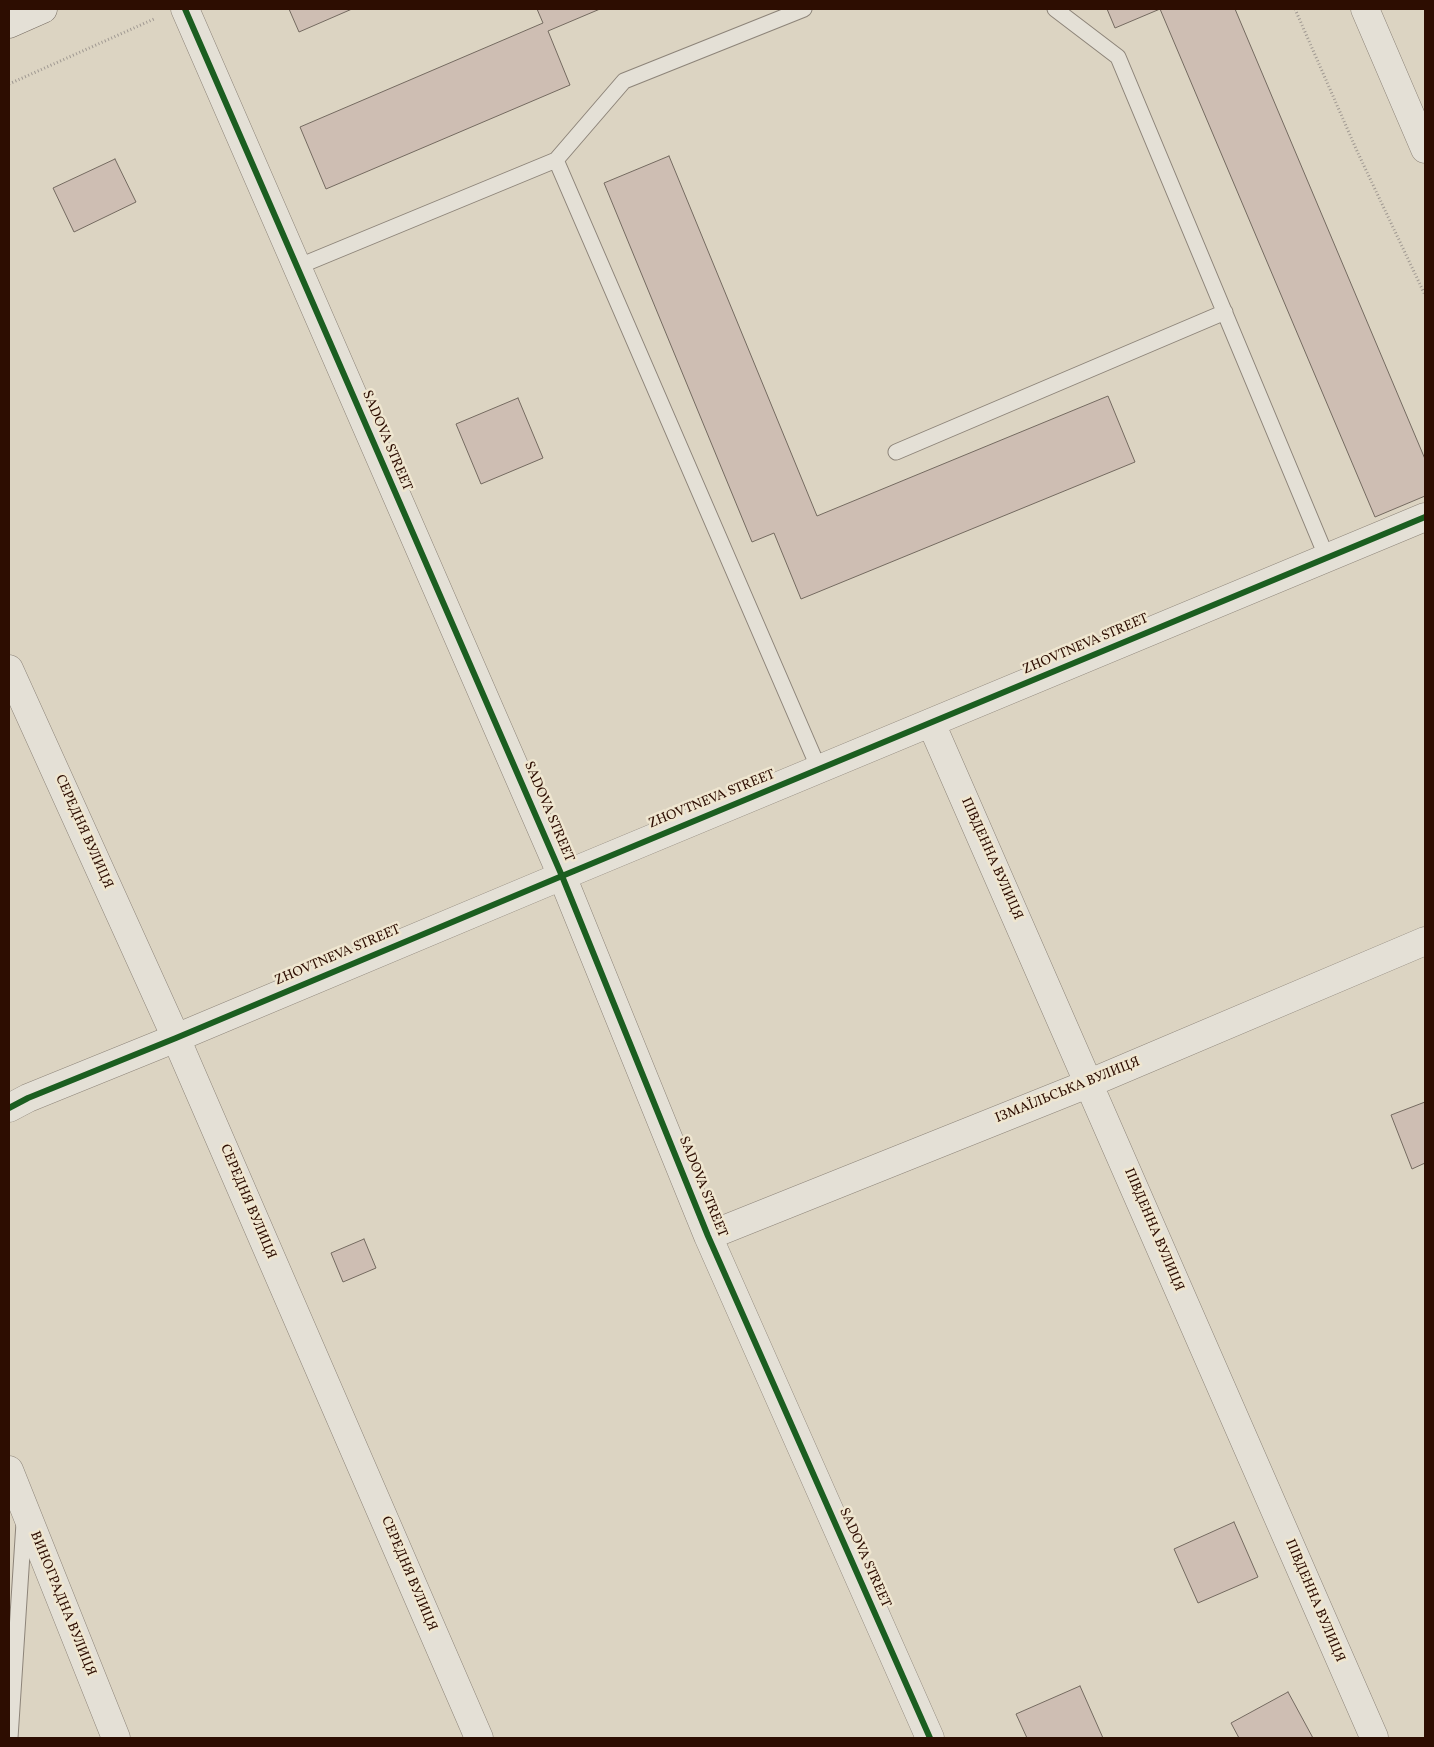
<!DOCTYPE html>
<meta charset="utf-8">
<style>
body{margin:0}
#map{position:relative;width:1434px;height:1747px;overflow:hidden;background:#dcd4c2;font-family:Vollkorn,serif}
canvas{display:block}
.frame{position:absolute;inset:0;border:10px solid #2d0d01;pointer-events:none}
</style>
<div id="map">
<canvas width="1434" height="1747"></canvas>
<div class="frame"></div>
</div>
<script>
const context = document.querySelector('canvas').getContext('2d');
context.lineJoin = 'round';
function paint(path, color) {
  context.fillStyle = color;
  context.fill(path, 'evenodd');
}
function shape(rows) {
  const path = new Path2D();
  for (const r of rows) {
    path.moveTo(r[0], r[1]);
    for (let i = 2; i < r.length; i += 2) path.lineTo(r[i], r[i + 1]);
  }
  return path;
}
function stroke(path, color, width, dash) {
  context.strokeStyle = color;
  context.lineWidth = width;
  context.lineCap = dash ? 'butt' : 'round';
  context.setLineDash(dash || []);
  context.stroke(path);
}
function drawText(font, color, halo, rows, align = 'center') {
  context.font = font + ' Vollkorn,serif';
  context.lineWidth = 5;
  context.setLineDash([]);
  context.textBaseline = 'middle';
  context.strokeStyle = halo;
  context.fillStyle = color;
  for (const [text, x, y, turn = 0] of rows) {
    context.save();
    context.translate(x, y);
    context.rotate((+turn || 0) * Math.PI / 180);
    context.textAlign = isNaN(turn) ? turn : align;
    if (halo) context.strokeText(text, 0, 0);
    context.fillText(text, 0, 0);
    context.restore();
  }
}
const building = shape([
 [289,9,352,9,299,32,289,9],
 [537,9,600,9,548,31,570,85,326,189,300,127,543,23,537,9],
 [1107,9,1160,9,1115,28,1107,9],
 [1160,9,1235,9,1425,459,1425,496,1375,517,1160,9],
 [669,156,817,516,1108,396,1135,462,801,599,774,533,752,542,604,183,669,156],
 [115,159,136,202,74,232,53,188,115,159],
 [518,398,543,458,481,484,456,424,518,398],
 [1425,1102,1425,1163,1412,1169,1391,1115,1425,1102],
 [364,1239,376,1268,343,1282,331,1253,364,1239],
 [1234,1522,1258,1577,1198,1603,1174,1549,1234,1522],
 [1080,1686,1103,1738,1027,1738,1016,1714,1080,1686],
 [1288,1692,1313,1738,1239,1738,1231,1723,1288,1692]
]);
const path = shape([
 [1295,9,1357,151,1425,295],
 [9,84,154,19]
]);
const lane = shape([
 [1055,9,1118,57,1327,558],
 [556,160,624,81,804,9],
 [297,267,556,160,819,769],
 [896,452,1225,312],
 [10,1738,24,1523]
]);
const street = shape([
 [185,9,562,876,708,1236,930,1738],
 [1365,9,1425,149],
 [9,669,176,1038,479,1738],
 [931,723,1374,1737],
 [9,1108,28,1098,176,1038,562,876,1425,517],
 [708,1236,1090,1083,1425,941],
 [9,1470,116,1738]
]);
const secondary = shape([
 [9,24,43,9]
]);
const cycleway = shape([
 [185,9,562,876,708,1236,930,1738],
 [9,1108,28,1098,176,1038,562,876,1425,517]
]);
const streetNames = [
 ["SADOVA STREET",386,441,67],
 ["ZHOVTNEVA STREET",1086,645,-23],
 ["ZHOVTNEVA STREET",712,800,-22],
 ["SADOVA STREET",548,812,67],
 ["СЕРЕДНЯ ВУЛИЦЯ",83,832,66],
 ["ПІВДЕННА ВУЛИЦЯ",991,859,66],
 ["ZHOVTNEVA STREET",338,956,-23],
 ["ІЗМАЇЛЬСЬКА ВУЛИЦЯ",1068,1091,-22],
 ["SADOVA STREET",702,1187,68],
 ["СЕРЕДНЯ ВУЛИЦЯ",247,1202,67],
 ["ПІВДЕННА ВУЛИЦЯ",1153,1230,67],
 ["SADOVA STREET",864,1558,66],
 ["СЕРЕДНЯ ВУЛИЦЯ",408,1574,67],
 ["ПІВДЕННА ВУЛИЦЯ",1314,1601,67],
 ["ВИНОГРАДНА ВУЛИЦЯ",62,1604,68]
];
paint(building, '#cebeb3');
stroke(building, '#746a60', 1);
stroke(lane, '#8d8479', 17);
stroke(street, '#8d8479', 29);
stroke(secondary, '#746a60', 29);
stroke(path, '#a09992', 3, [1, 2.5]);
stroke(lane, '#e4e0d6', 15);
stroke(street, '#e4e0d6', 28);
stroke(secondary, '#e4e0d6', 28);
stroke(cycleway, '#1b5e20', 6);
drawText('14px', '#2d0d01', '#efe6d0', streetNames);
</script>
